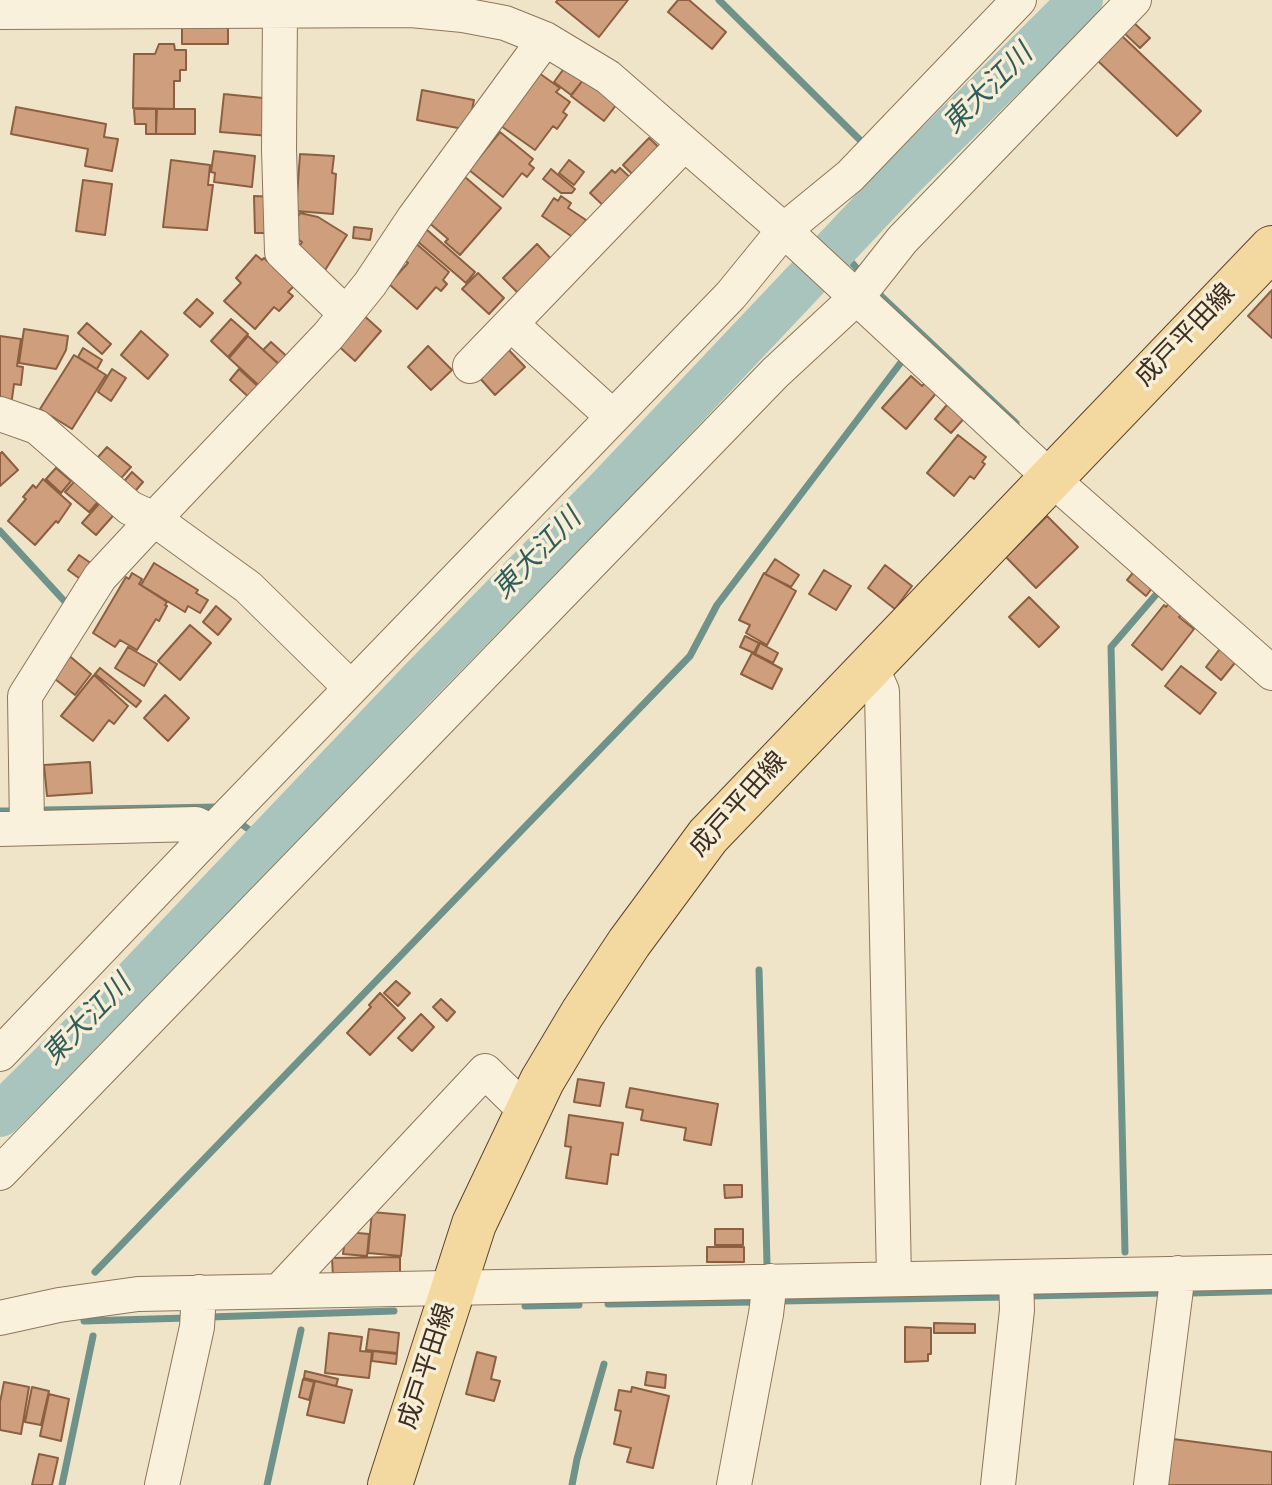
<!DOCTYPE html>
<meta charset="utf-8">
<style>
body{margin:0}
canvas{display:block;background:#f0e4c8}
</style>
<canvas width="1272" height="1485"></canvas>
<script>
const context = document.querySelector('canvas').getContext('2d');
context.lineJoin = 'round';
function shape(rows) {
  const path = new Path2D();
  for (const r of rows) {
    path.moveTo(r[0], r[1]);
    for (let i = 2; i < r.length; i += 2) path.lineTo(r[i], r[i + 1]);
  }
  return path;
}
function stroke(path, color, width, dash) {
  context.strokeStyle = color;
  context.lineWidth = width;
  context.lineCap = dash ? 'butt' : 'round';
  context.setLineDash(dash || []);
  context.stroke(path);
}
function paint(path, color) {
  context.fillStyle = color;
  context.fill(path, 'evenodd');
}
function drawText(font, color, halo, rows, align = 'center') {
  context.font = font + ' Spectral,"Noto Sans JP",serif';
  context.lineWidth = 7;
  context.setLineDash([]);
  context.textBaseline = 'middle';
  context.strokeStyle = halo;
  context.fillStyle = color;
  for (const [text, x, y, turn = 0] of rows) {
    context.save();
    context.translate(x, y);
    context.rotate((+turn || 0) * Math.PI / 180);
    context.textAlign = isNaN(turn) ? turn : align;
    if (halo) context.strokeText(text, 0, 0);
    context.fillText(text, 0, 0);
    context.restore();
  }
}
const stream = shape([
 [719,0,862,142],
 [880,161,900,180],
 [837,246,862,274],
 [879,294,1016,423],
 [0,531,68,605],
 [44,810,218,807,221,809],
 [0,811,18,811],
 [240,823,266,842],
 [759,970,767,1264],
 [1125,1252,1111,647,1160,590],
 [95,1272,690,656,717,605,902,361],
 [1191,1293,1272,1291],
 [1029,1296,1165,1293],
 [781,1301,1007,1297],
 [608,1304,757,1302],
 [525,1306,579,1305],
 [210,1317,394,1311],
 [84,1321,187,1318],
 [62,1485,93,1336],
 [267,1485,301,1330],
 [572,1485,577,1459,604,1364]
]);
const river = shape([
 [0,1115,118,998,421,680,610,487,900,180,1081,0]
]);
const building = shape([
 [558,0,628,0,599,37,556,2,558,0],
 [678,0,689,0,726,32,712,49,668,12,678,0],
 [182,17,228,17,228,44,182,44,182,17],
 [1132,21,1150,38,1140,48,1122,31,1132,21],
 [1122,36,1201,111,1177,136,1098,61,1122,36],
 [159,44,174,44,175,50,186,50,186,70,180,70,180,81,174,81,174,109,133,108,134,54,155,54,159,44],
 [565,67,583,80,571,95,554,82,565,67],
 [539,73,560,88,556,92,570,102,563,112,567,115,557,129,553,126,535,150,501,126,539,73],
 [587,75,620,100,604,121,571,96,587,75],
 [422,90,474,100,468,130,417,120,422,90],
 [224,94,273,99,270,136,220,132,224,94],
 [16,107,106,124,104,137,118,139,112,171,85,166,88,149,11,134,16,107],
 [134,109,156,109,156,134,146,134,146,124,135,124,134,109],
 [157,109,195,109,195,134,156,134,157,109],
 [500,132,533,159,529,164,534,168,527,177,522,173,503,197,469,170,500,132],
 [649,138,665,153,638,180,623,165,649,138],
 [214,151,255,156,252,187,214,182,215,173,211,172,214,151],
 [300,154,334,156,332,173,336,174,333,214,296,211,300,154],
 [171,160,210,165,208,185,213,185,207,230,163,227,171,160],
 [569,160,584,172,574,185,559,173,569,160],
 [620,168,636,183,609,211,590,193,612,170,615,173,620,168],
 [551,169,575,189,572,193,561,193,543,179,551,169],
 [465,177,501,208,460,255,445,242,448,239,427,221,465,177],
 [83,180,112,184,105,235,76,231,83,180],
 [254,196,277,197,278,233,255,233,254,196],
 [561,196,571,203,568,208,586,220,574,238,542,216,554,198,558,201,561,196],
 [300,213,318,217,347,235,322,275,293,257,302,242,288,233,300,213],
 [354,227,372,229,370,240,353,238,354,227],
 [426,229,475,272,466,283,416,240,426,229],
 [412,240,449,272,443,280,447,284,441,291,436,287,417,309,389,284,408,263,399,255,412,240],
 [537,244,556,264,523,298,503,278,537,244],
 [256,255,262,260,264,258,294,286,288,292,293,296,279,311,274,307,255,329,224,301,241,283,236,278,256,255],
 [478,273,504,298,489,314,462,289,478,273],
 [1272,290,1272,338,1248,316,1272,290],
 [197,299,213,313,200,327,184,313,197,299],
 [360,312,381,331,355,361,334,342,360,312],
 [231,319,248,334,228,357,211,341,231,319],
 [87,323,111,344,102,354,78,333,87,323],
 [24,329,68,336,66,350,56,369,19,363,24,329],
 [141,331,168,355,148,379,121,355,141,331],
 [0,336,21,339,17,366,23,367,21,385,14,384,11,406,0,404,0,336],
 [248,336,285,370,265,391,229,358,248,336],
 [271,342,292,361,285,369,263,350,271,342],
 [428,346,452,370,431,390,408,367,428,346],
 [506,347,525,367,495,395,477,375,506,347],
 [83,348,102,360,97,369,78,357,83,348],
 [74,355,106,375,72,429,40,409,74,355],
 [112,369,126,378,111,401,98,392,112,369],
 [239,369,263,391,254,402,230,380,239,369],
 [911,376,922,386,927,381,938,391,906,429,882,408,911,376],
 [951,400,968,414,951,433,935,419,951,400],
 [958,435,986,457,982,462,985,464,974,479,970,476,954,496,927,473,958,435],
 [107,447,131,467,115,485,91,465,107,447],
 [2,452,18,470,0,486,0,454,2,452],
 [56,468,71,481,61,493,46,479,56,468],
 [132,472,143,482,131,496,120,486,132,472],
 [80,475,104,495,89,512,65,492,80,475],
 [43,479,71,504,58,523,56,521,35,545,8,521,26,499,23,497,33,485,36,488,43,479],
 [106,496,120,508,96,535,82,523,106,496],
 [1047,516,1078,547,1036,588,1006,557,1047,516],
 [79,555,98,568,87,584,68,570,79,555],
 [775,559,799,575,791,587,765,574,775,559],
 [154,563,198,590,196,593,208,600,200,613,188,606,185,612,141,585,154,563],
 [1141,563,1160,578,1146,596,1127,580,1141,563],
 [885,565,912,586,895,609,868,588,885,565],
 [824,570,851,586,836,610,809,594,824,570],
 [132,573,142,579,139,584,167,602,165,605,167,606,159,621,156,619,137,650,120,640,115,647,93,633,126,577,129,579,132,573],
 [764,573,796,591,767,645,746,633,750,625,739,620,764,573],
 [1029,597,1059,627,1039,647,1009,617,1029,597],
 [1170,602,1183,613,1179,617,1194,629,1162,670,1132,645,1164,605,1166,607,1170,602],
 [216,606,231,619,218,635,203,622,216,606],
 [190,625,211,643,180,680,158,661,190,625],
 [745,636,759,643,754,653,740,647,745,636],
 [760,643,778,653,773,663,755,654,760,643],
 [1222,646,1238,659,1221,680,1206,667,1222,646],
 [128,647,157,664,144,686,115,668,128,647],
 [752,653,782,669,772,689,741,674,752,653],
 [67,654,91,674,75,695,50,675,67,654],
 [1181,666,1216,693,1200,714,1165,686,1181,666],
 [100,668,141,701,136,707,95,674,100,668],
 [94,675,128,706,114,724,109,720,93,741,61,716,94,675],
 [165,695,189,718,168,741,144,718,165,695],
 [90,762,92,793,47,796,44,765,90,762],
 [396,981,410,993,398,1006,384,993,396,981],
 [380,993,405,1018,370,1055,347,1033,371,1007,369,1005,380,993],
 [441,999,455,1012,447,1021,433,1007,441,999],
 [421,1014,434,1027,412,1051,398,1038,421,1014],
 [578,1079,604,1083,600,1106,574,1102,578,1079],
 [630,1088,718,1104,711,1145,684,1140,686,1128,641,1120,643,1110,626,1107,630,1088],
 [569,1115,623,1123,618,1155,611,1154,607,1184,566,1178,571,1147,565,1146,569,1115],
 [724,1185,742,1185,742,1197,725,1198,724,1185],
 [372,1212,405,1215,401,1256,368,1253,372,1212],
 [715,1229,743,1229,743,1245,715,1245,715,1229],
 [346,1232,369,1234,367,1256,343,1254,346,1232],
 [707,1247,744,1247,744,1262,707,1262,707,1247],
 [400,1257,400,1277,333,1277,332,1258,400,1257],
 [934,1323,975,1324,975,1333,934,1333,934,1323],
 [905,1327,931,1328,931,1354,928,1354,928,1361,905,1362,905,1327],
 [369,1329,399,1333,397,1353,366,1350,369,1329],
 [329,1333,362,1337,360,1351,372,1352,369,1378,325,1373,329,1333],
 [373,1351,397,1354,396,1364,372,1361,373,1351],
 [477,1352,496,1357,491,1379,500,1381,494,1401,466,1394,477,1352],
 [305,1371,338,1379,336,1386,304,1378,305,1371],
 [647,1372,666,1375,665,1388,645,1385,647,1372],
 [303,1379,314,1382,309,1400,299,1397,303,1379],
 [315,1381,352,1390,344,1423,307,1415,315,1381],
 [4,1382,29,1387,21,1434,0,1430,0,1402,4,1382],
 [32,1387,49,1391,41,1425,25,1422,32,1387],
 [632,1387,669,1396,653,1468,627,1462,631,1448,614,1444,621,1411,615,1410,619,1390,631,1392,632,1387],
 [49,1394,69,1399,61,1441,40,1436,49,1394],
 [1173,1439,1272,1452,1272,1485,1166,1485,1173,1439],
 [39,1454,58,1458,52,1485,32,1485,39,1454]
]);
const minor = shape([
 [280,11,279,149,282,252,346,314],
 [0,12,411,10,463,15,505,23,545,39,608,77,784,230,1052,479,1272,673],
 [511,324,613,417],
 [470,366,684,144],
 [0,414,37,427,130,508,154,519,328,336,370,284,414,218,545,39],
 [871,666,882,691,894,1279],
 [27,828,25,696,100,577,154,519,248,587,351,688],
 [0,829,196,824,212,832,0,1054],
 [212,832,731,295,784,230,850,176,1019,0],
 [0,1173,775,373,857,297,902,240,1134,0],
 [280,1290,485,1071,527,1112],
 [0,1318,59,1305,138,1294,1272,1272],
 [162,1485,197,1327,199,1292],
 [734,1485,766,1314,770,1281],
 [998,1485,1017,1310,1016,1277],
 [1151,1485,1178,1273]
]);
const major = shape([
 [390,1485,474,1224,542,1081,582,1014,629,943,708,836,1272,248]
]);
const streetNames = [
 ["成戸平田線",1187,337,-46],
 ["成戸平田線",740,806,-48],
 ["成戸平田線",429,1367,-72]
];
const waterNames = [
 ["東大江川",990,91,-45],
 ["東大江川",539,556,-46],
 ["東大江川",89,1022,-46]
];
stroke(stream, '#6f938a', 7);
stroke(river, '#a9c4bc', 44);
paint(building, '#cf9f7d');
stroke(building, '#8d5f41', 2);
stroke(minor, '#8d765c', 36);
stroke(major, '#5b4430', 46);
stroke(minor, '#faf1dc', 34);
stroke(major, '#f3d9a0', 44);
drawText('26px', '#3d2e20', '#f7eed8', streetNames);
drawText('italic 28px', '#2f5d5a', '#f7eed8', waterNames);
</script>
